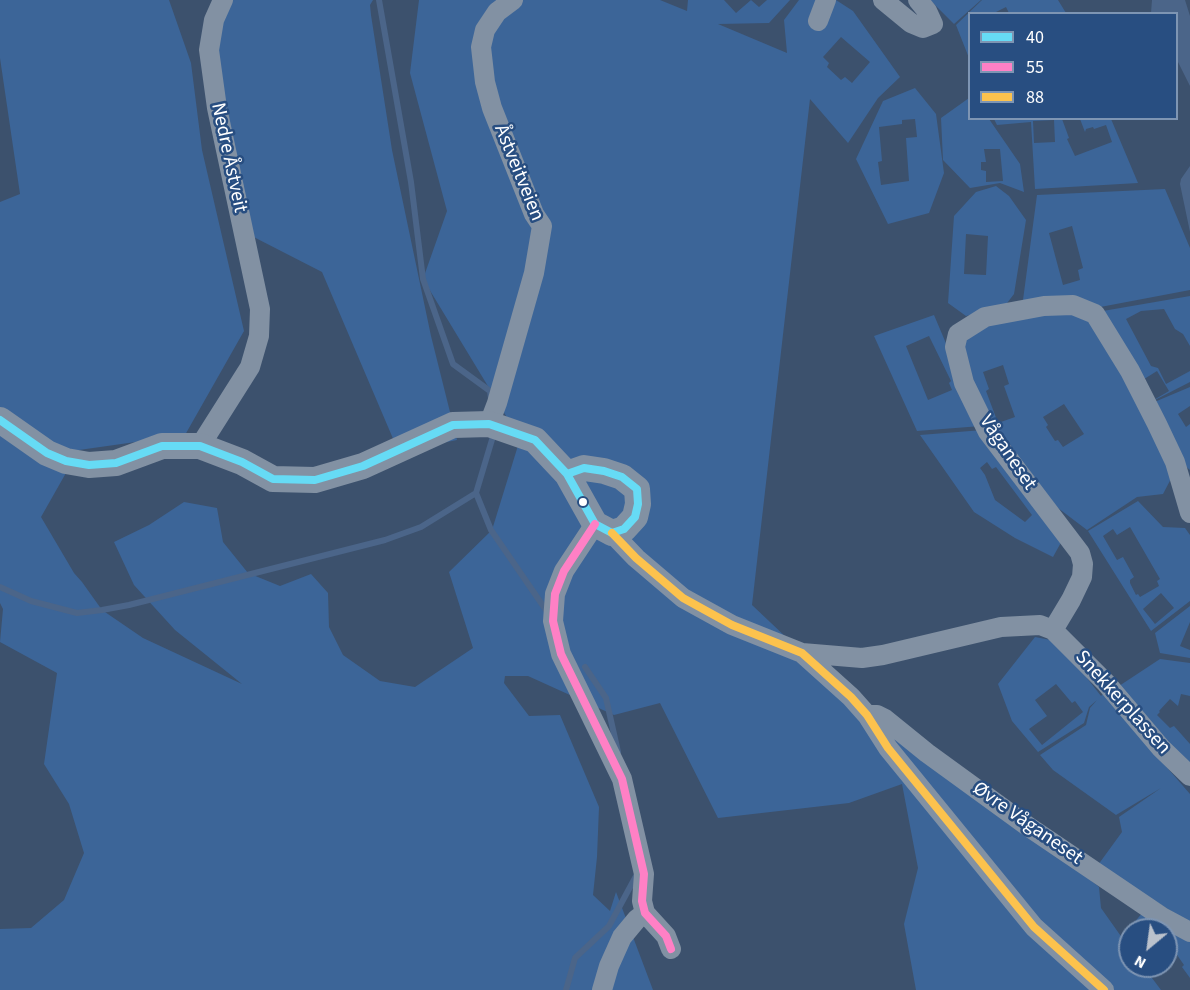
<!DOCTYPE html>
<meta charset="utf-8">
<style>
body{margin:0}
#map{position:relative;width:1190px;height:990px;overflow:hidden;background:#3c516d;font-family:"Source Sans 3",sans-serif}
canvas{display:block}
.legend{position:absolute;left:968px;top:12px;width:210px;height:108px;box-sizing:border-box;background:#284e81;border:2px solid #7e95b3;margin:0;padding:8px 10px;list-style:none;font-size:18px;color:#fff}
.legend li{display:flex;align-items:center;gap:12px;height:30px}
.legend b{width:30px;border:2px solid #7e95b3}
.north{position:absolute;left:1118px;top:918px;width:60px;height:60px;box-sizing:border-box;background:#284e81;border:2px solid #7e95b3;border-radius:50%;rotate:209deg;font-size:16px;font-weight:700;line-height:24px;text-align:center;color:#fff}
.north::after{content:'';display:block;margin:auto;width:21px;height:27px;background:#bbc2cc;clip-path:polygon(50% 0,100% 100%,50% 72%,0 100%)}
</style>
<div id="map">
<canvas width="1190" height="990"></canvas>
<ul class="legend">
<li><b style="height:8px;background:#66dbf5"></b>40</li>
<li><b style="height:8px;background:#ff80c5"></b>55</li>
<li><b style="height:8px;background:#fcc24d"></b>88</li>
</ul>
<div class="north">N</div>
</div>
<script>
const context = document.querySelector('canvas').getContext('2d');
context.lineJoin = 'round';
function paint(path, color) {
  context.fillStyle = color;
  context.fill(path, 'evenodd');
}
function shape(rows) {
  const path = new Path2D();
  for (const r of rows) {
    path.moveTo(r[0], r[1]);
    for (let i = 2; i < r.length; i += 2) path.lineTo(r[i], r[i + 1]);
  }
  return path;
}
function stroke(path, color, width, dash) {
  context.strokeStyle = color;
  context.lineWidth = width;
  context.lineCap = dash ? 'butt' : 'round';
  context.setLineDash(dash || []);
  context.stroke(path);
}
function drawText(font, color, halo, rows, align = 'center') {
  context.font = font + ' "Source Sans 3",sans-serif';
  context.lineWidth = 5;
  context.setLineDash([]);
  context.textBaseline = 'middle';
  context.strokeStyle = halo;
  context.fillStyle = color;
  for (const [text, x, y, turn = 0] of rows) {
    context.save();
    context.translate(x, y);
    context.rotate((+turn || 0) * Math.PI / 180);
    context.textAlign = isNaN(turn) ? turn : align;
    if (halo) context.strokeText(text, 0, 0);
    context.fillText(text, 0, 0);
    context.restore();
  }
}
const green = shape([
 [0,0,169,0,191,63,202,150,244,331,185,435,79,450,41,517,74,573,82,582,102,610,143,638,242,684,175,630,134,585,114,542,149,525,184,502,217,508,223,542,248,573,280,586,311,574,328,593,329,627,343,655,380,681,415,687,473,648,449,572,492,530,520,439,423,279,447,211,410,73,419,0,660,0,687,11,688,0,724,0,736,13,751,0,759,7,767,0,790,0,769,23,718,24,787,53,784,20,799,0,836,0,853,11,900,77,878,98,848,143,810,99,752,605,806,656,977,788,1099,887,1101,908,1130,949,1130,966,1143,966,1161,990,916,990,904,924,918,868,902,784,849,803,718,818,660,703,614,715,528,676,505,676,504,683,529,716,560,715,599,807,597,857,593,895,610,911,616,892,653,990,0,990,0,929,31,928,64,900,84,853,69,804,44,764,57,673,0,642,3,609,0,603,0,202,20,194,0,58],
 [841,37,870,62,852,83,845,77,841,80,827,67,829,63,823,57],
 [222,0,373,0,370,5,371,15,392,150,431,336,457,440,422,447,400,455,322,272,242,231,209,50],
 [930,0,981,0,954,24],
 [982,0,1058,0,1066,13,1009,13,1006,7,994,13,970,14,969,58,956,25],
 [915,88,936,114,944,173,929,213,888,224,856,159,883,101],
 [915,119,917,137,906,138,909,181,881,185,878,162,882,161,879,127,902,124,902,120],
 [969,98,970,118,989,119,1020,164,1024,192,1000,183,970,188,943,160,941,118],
 [984,149,1000,149,1003,181,986,182,986,171,981,170,981,162,986,162],
 [1005,119,1062,119,1069,138,1067,139,1075,156,1112,142,1106,125,1094,129,1093,127,1086,129,1085,132,1080,119,1111,119,1138,183,1035,189,1031,122,997,125,994,119],
 [1054,120,1055,142,1034,143,1033,121],
 [996,186,1009,196,1026,220,1014,294,1004,307,966,316,948,303,954,216,976,192],
 [966,234,988,236,986,275,964,274],
 [1165,189,1190,248,1190,290,1095,308,1023,300,1037,195],
 [1072,226,1083,268,1078,270,1080,280,1063,285,1049,233],
 [1190,296,1190,346,1183,334,1175,329,1164,309,1141,311,1126,319,1151,366,1158,368,1166,384,1190,371,1190,382,1151,402,1097,312],
 [1157,371,1169,391,1152,401,1141,381],
 [1028,311,1082,315,1092,325,1153,425,1174,473,1163,494,1137,497,1087,530,1058,508,1018,460,970,384,959,351,968,335,988,323],
 [1003,365,1009,384,1004,386,1015,417,998,423,986,391,989,389,983,372],
 [1064,404,1084,434,1063,447,1058,440,1055,441,1046,427,1048,425,1043,417],
 [934,315,981,426,917,431,874,336],
 [929,336,951,381,949,383,952,390,928,400,906,346],
 [1190,387,1190,406,1178,414,1186,427,1190,424,1190,470,1178,460,1152,403],
 [983,430,1064,537,1053,557,1015,538,974,512,920,435],
 [987,462,992,469,996,467,1032,515,1025,522,995,500,985,475,980,468],
 [1138,501,1163,527,1185,528,1190,535,1190,601,1151,631,1088,531],
 [1130,527,1160,579,1157,581,1159,586,1140,597,1138,594,1136,595,1130,583,1130,580,1134,577,1123,557,1117,560,1103,536,1113,529,1117,535],
 [1161,593,1174,608,1155,624,1143,609],
 [1190,606,1190,622,1180,646,1190,650,1190,658,1160,653,1155,633],
 [1035,637,1051,640,1093,673,1087,678,1101,696,1103,694,1190,794,1190,923,1098,865,1122,832,1119,817,1161,788,1116,815,1053,770,1040,755,1086,725,1090,708,1097,700,1089,707,1084,723,1038,752,1012,721,998,684],
 [1056,684,1072,703,1075,701,1083,712,1042,745,1029,729,1047,716,1035,700],
 [1160,659,1190,663,1190,696,1181,694,1178,706,1170,699,1159,711,1160,712,1157,715,1170,728,1174,726,1190,744,1190,764,1185,764,1119,686],
 [1143,912,1190,937,1190,978,1182,967,1184,965,1175,952,1169,956,1166,952,1166,930,1130,930,1130,945,1123,936]
]);
const water = shape([
 [1152,0,1185,0,1190,16,1190,86,1177,60,1176,14,1151,13],
 [1190,122,1190,232,1180,184,1181,179,1190,166]
]);
const stream = shape([
 [379,0,411,182,423,279,453,364,490,391,491,399],
 [476,493,491,530,548,613],
 [0,587,31,601,77,613,102,610,129,605,385,540,421,527,476,493,494,433],
 [585,667,606,698,618,752],
 [566,990,575,958,609,926,636,876]
]);
const minor = shape([
 [883,0,911,23,923,28,933,24,927,11,918,0],
 [818,21,826,0],
 [489,424,497,403,534,273,542,226,534,214,492,108,485,82,481,47,485,30,497,12,513,0],
 [200,446,250,367,259,336,260,309,217,108,209,50,214,20,223,0],
 [595,524,564,571,555,594,553,621,561,654,622,779,644,874,642,901,645,913,666,936,671,949],
 [612,533,636,558,683,598,732,625,802,653,851,697,867,715,888,748,1034,927,1104,990],
 [1053,630,1106,683,1161,748,1190,776],
 [802,653,862,658,883,655,1001,627,1040,625,1053,630,1071,600,1082,577,1083,564,1080,553,988,432,964,383,955,347,958,334,985,317,1044,306,1073,305,1095,314,1130,371,1157,424,1175,462,1190,513],
 [867,715,877,715,885,719,927,753,1026,825,1162,917,1190,932],
 [602,990,609,966,622,937,637,919,645,913]
]);
const tertiary = shape([
 [0,420,47,453,66,461,89,465,116,463,162,446,200,446,242,462,273,479,315,480,363,466,453,425,489,424,535,440,567,474,595,524,612,533,624,529,635,517,638,504,637,489,622,477,604,471,584,468,567,474]
]);
const bus1 = shape([
 [0,420,47,453,66,461,89,465,116,463,162,446,200,446,242,462,273,479,315,480,363,466,453,425,489,424,535,440,567,474,595,524,612,533,624,529,635,517,638,504,637,489,622,477,604,471,584,468,567,474]
]);
const bus2 = shape([
 [595,524,564,571,555,594,553,621,561,654,622,779,644,874,642,901,645,913,666,936,671,949]
]);
const bus3 = shape([
 [612,533,636,558,683,598,732,625,802,653,851,697,867,715,888,748,1034,927,1104,990]
]);
const markers = [
 [583,502,5,"#fff"]
];
const streetNames = [
 ["Nedre Åstveit",228,158,78],
 ["Åstveitveien",518,173,68],
 ["Våganeset",1007,453,56],
 ["Snekkerplassen",1122,703,48],
 ["Øvre Våganeset",1027,824,35]
];
paint(green, '#3c6598');
paint(water, '#4b6589');
stroke(stream, '#4b6589', 6);
stroke(minor, '#8291a3', 20);
stroke(tertiary, '#8291a3', 26);
stroke(bus1, '#66dbf5', 8);
stroke(bus2, '#ff80c5', 8);
stroke(bus3, '#fcc24d', 8);
for (const [x, y, r, color] of markers) {
  const dot = new Path2D();
  dot.arc(x, y, r, 0, 2 * Math.PI);
  context.fillStyle = color;
  context.fill(dot);
  stroke(dot, '#284e81', 2);
}
drawText('20px', '#fff', '#284e81', streetNames);
</script>
